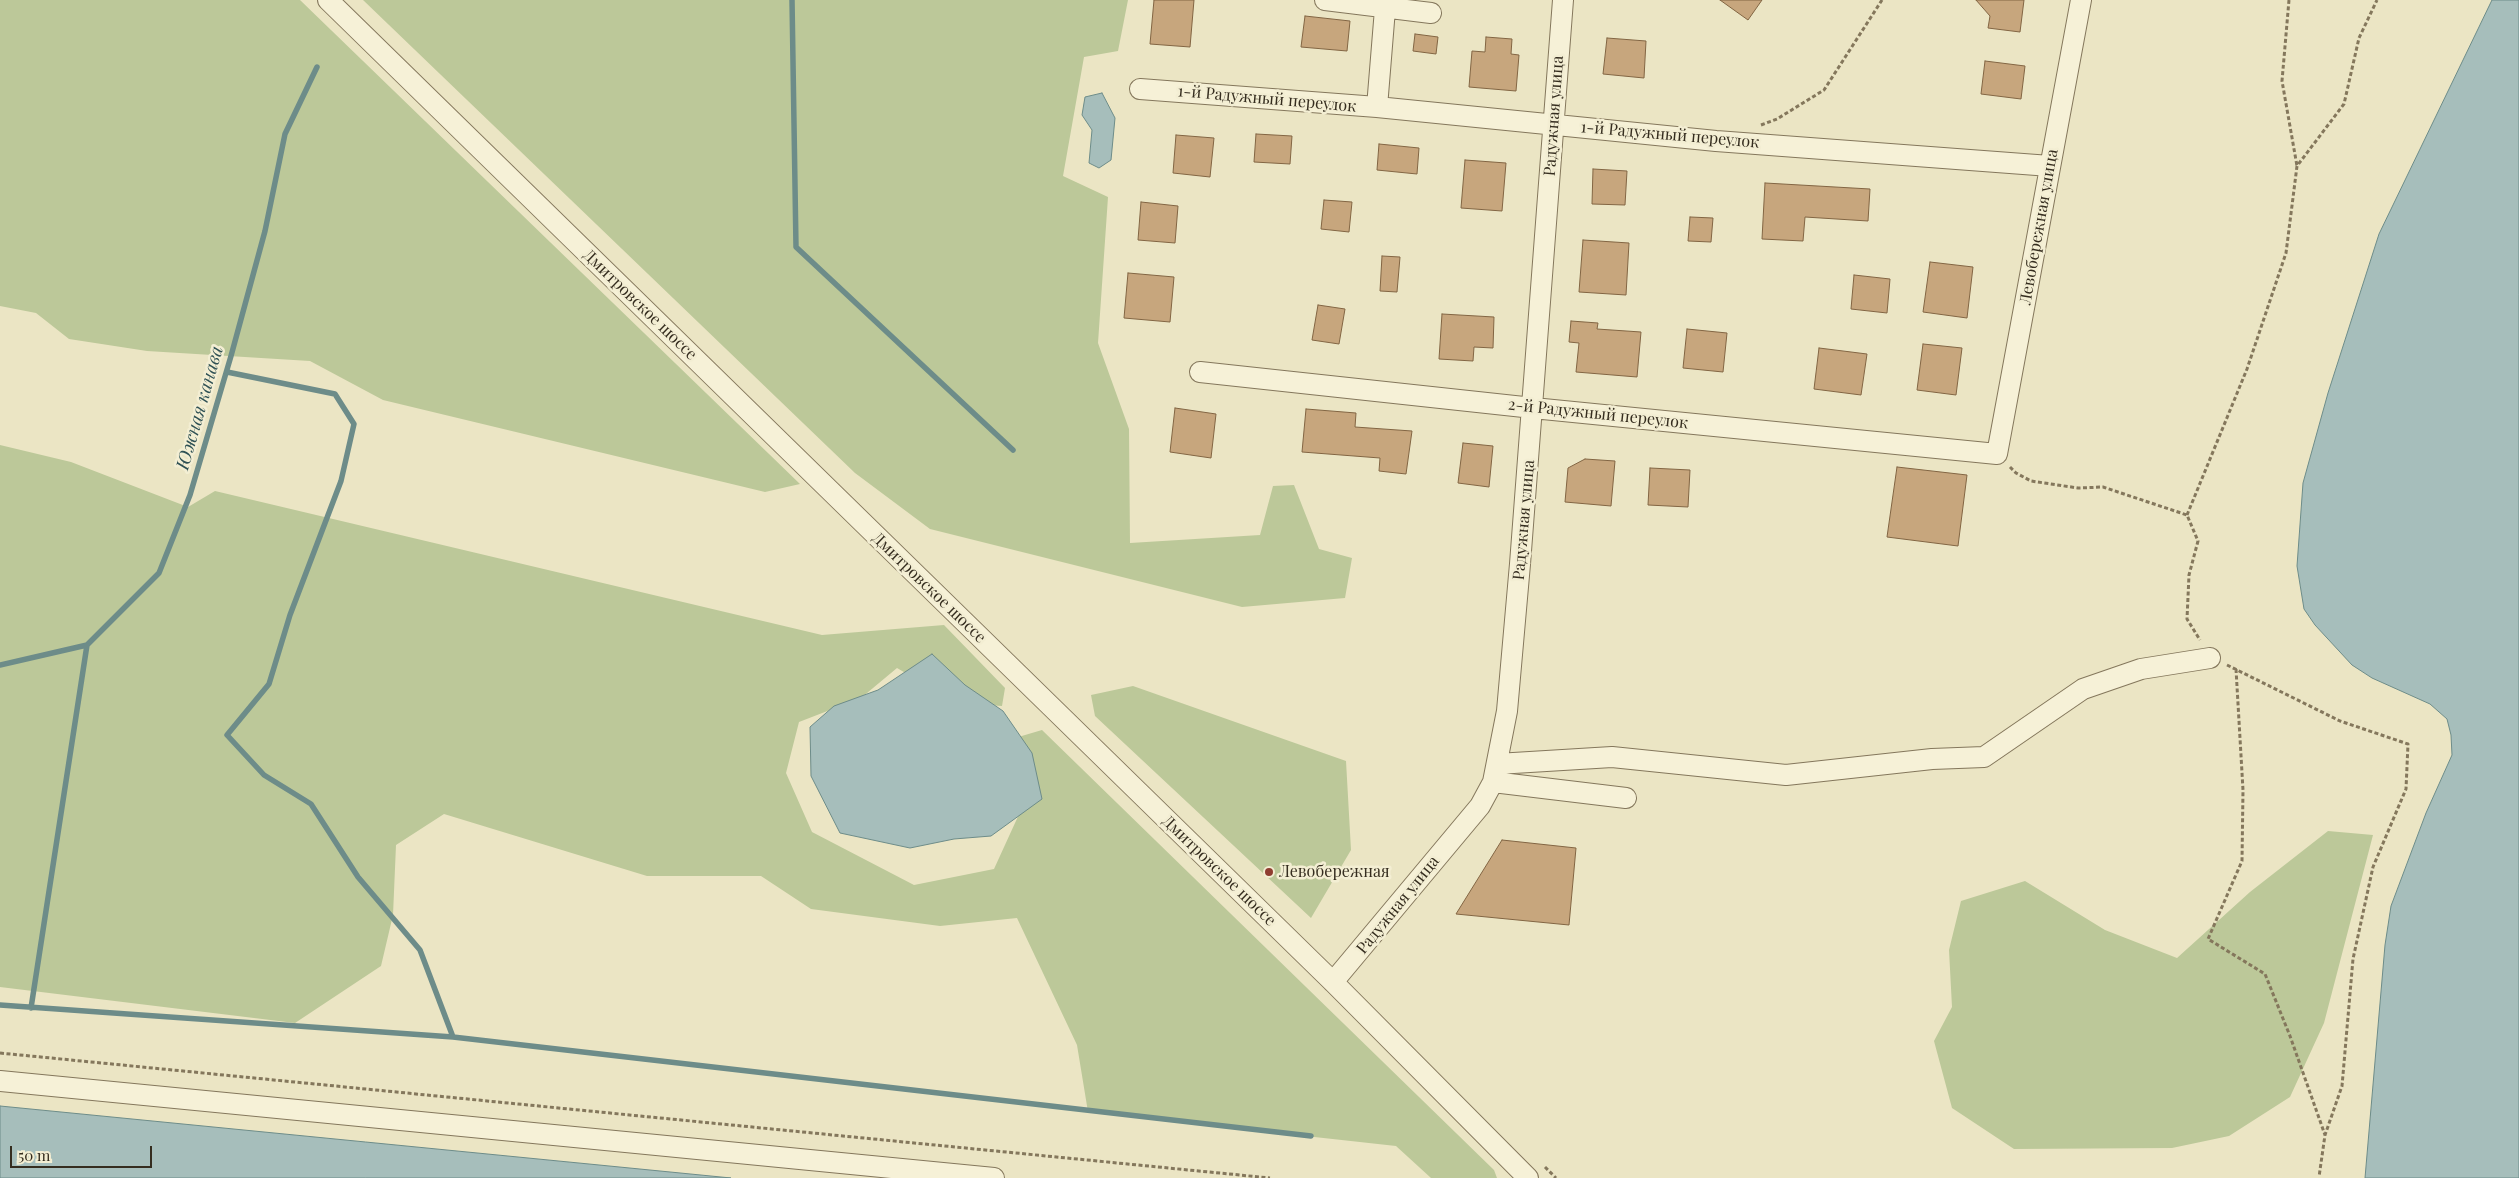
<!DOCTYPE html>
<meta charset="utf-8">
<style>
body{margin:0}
#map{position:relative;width:2519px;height:1178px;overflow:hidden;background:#ebe5c4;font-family:"Playfair Display",serif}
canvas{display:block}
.scale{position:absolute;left:10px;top:1146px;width:142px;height:22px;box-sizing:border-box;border:2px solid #352d1f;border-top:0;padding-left:6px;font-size:15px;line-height:18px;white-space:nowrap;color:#352d1f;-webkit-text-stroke:4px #f3eed3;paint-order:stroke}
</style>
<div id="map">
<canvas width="2519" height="1178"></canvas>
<div class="scale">50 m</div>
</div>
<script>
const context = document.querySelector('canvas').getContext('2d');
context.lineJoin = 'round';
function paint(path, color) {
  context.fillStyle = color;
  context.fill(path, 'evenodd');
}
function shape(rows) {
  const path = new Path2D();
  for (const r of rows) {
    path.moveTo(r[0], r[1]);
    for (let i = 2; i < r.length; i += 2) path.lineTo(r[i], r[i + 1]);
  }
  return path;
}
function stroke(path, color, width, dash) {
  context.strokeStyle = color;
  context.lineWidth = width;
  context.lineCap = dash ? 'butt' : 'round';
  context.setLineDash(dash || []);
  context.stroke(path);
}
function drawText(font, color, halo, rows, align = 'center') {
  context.font = font + ' "Playfair Display",serif';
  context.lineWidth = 5;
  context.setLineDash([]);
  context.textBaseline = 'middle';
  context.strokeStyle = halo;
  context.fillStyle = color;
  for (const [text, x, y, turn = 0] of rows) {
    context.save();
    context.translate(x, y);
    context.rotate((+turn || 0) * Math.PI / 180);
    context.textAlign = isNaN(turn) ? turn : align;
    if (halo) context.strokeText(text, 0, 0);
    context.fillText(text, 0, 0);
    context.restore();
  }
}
const green = shape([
 [0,0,300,0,800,484,765,492,383,400,310,361,147,351,69,339,36,313,0,306],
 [363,0,1128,0,1118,51,1084,57,1063,176,1108,197,1098,343,1129,429,1130,543,1260,535,1273,486,1294,485,1319,549,1352,558,1345,598,1242,607,930,529,855,473],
 [0,445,71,462,188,507,215,491,822,635,944,625,1005,688,1002,706,957,703,897,668,861,698,799,722,786,773,812,832,914,885,994,869,1036,777,1015,738,1042,730,1494,1170,1497,1178,1431,1178,1396,1146,1088,1112,1077,1045,1017,918,940,926,811,909,761,876,647,876,444,814,396,845,393,915,381,966,295,1023,0,987],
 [1133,686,1346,761,1351,850,1311,918,1095,716,1091,695],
 [2328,831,2373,835,2324,1023,2290,1097,2229,1136,2172,1148,2014,1149,1952,1108,1934,1041,1952,1007,1949,950,1961,901,2025,881,2105,930,2177,958,2250,892]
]);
const water = shape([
 [2492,0,2519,0,2519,1178,2365,1178,2385,945,2391,906,2426,813,2452,755,2451,735,2447,719,2430,704,2372,678,2352,665,2315,625,2304,609,2297,566,2303,483,2328,393,2379,234,2492,0],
 [1102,93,1115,118,1111,160,1099,168,1089,163,1092,130,1082,115,1085,97,1102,93],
 [932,654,965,685,1003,711,1032,753,1042,799,991,836,954,839,910,848,840,833,811,776,810,727,834,706,878,690,932,654],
 [0,1106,731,1178,0,1178,0,1106]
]);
const stream = shape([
 [792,0,796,247,1013,450],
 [227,372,335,394,354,424,341,481,290,615,269,684,227,735,264,775,311,804,358,877,420,950,453,1037],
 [0,665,87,645,159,573,190,495,231,356,265,231,285,134,317,67],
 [0,1005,453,1037,1311,1136],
 [31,1008,87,645]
]);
const building = shape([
 [1154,0,1194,0,1190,47,1150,44,1154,0],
 [1720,0,1762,0,1748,20,1720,0],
 [1976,0,2024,0,2020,32,1988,28,1990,16,1976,0],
 [1305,16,1350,21,1347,51,1301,47,1305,16],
 [1415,34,1438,37,1436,54,1413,51,1415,34],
 [1486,37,1512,39,1511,54,1519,55,1516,91,1469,87,1472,51,1485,52,1486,37],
 [1607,38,1646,41,1644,78,1603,74,1607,38],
 [1985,61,2025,66,2021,99,1981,94,1985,61],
 [1256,134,1292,136,1290,164,1254,162,1256,134],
 [1176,135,1214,138,1210,177,1173,173,1176,135],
 [1379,144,1419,148,1417,174,1377,170,1379,144],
 [1465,160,1506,163,1502,211,1461,208,1465,160],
 [1593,169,1627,171,1625,205,1592,204,1593,169],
 [1765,183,1870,189,1868,221,1805,217,1803,241,1762,239,1765,183],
 [1324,200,1352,202,1349,232,1321,229,1324,200],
 [1141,202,1178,206,1175,243,1138,240,1141,202],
 [1690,217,1713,218,1711,242,1688,241,1690,217],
 [1583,240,1629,243,1626,295,1579,292,1583,240],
 [1382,256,1400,257,1397,292,1380,291,1382,256],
 [1930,262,1973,267,1967,318,1923,312,1930,262],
 [1128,273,1174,277,1170,322,1124,318,1128,273],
 [1854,275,1890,279,1887,313,1851,309,1854,275],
 [1318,305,1345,309,1339,344,1312,340,1318,305],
 [1442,314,1494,317,1493,348,1474,347,1473,361,1439,359,1442,314],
 [1571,321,1598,323,1597,329,1641,332,1637,377,1576,372,1579,343,1569,342,1571,321],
 [1687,329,1727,333,1723,372,1683,368,1687,329],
 [1923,344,1962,348,1956,395,1917,390,1923,344],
 [1819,348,1867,354,1861,395,1814,389,1819,348],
 [1175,408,1216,414,1211,458,1170,452,1175,408],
 [1306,409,1356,413,1355,427,1412,431,1406,474,1379,471,1380,458,1302,452,1306,409],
 [1463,443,1493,446,1489,487,1458,483,1463,443],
 [1585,459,1615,461,1611,506,1565,502,1568,468,1585,459],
 [1897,467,1967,475,1958,546,1887,537,1897,467],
 [1650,468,1690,470,1688,507,1648,505,1650,468],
 [1502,840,1576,848,1569,925,1456,914,1502,840]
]);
const path = shape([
 [2289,0,2282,81,2297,166],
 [1761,125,1777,119,1824,90,1882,0],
 [2010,467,2016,473,2031,481,2078,488,2103,487,2187,515,2198,541,2189,575,2187,619,2200,640],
 [2187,515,2247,369,2286,253,2297,166,2344,104,2359,38,2377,0],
 [2227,665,2340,721,2408,744,2406,789,2373,867,2353,959,2342,1086,2325,1135,2319,1177],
 [2236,669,2243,790,2242,861,2208,939,2265,974,2290,1036,2325,1135],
 [0,1053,1270,1178],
 [1545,1167,1556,1178]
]);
const minor = shape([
 [328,0,1333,982,1528,1178],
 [1325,0,1431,13],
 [1140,89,1377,107,1716,141,2050,166],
 [1377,107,1385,9],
 [1200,372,1533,408,1997,454,2081,0],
 [1497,764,1612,757,1786,775,1932,759,1984,757,2083,689,2141,669,2210,658],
 [1493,782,1626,798],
 [1333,982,1480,806,1493,782,1507,711,1520,564,1563,0],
 [0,1081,994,1178]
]);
const markers = [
 [1269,872,5,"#8f3d30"]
];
const streetNames = [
 ["1-й Радужный переулок",1267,99,5],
 ["Радужная улица",1554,116,-86],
 ["1-й Радужный переулок",1670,135,5],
 ["Левобережная улица",2039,227,-80],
 ["Дмитровское шоссе",640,305,44],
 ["2-й Радужный переулок",1598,414,6],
 ["Радужная улица",1524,520,-85],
 ["Дмитровское шоссе",929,588,44],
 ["Дмитровское шоссе",1219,871,44],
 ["Радужная улица",1398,905,-51]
];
const poiNames = [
 ["Левобережная",1279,872]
];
const waterNames = [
 ["Южная канава",200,408,-74]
];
paint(green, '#bcc899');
paint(water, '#a6bebb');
stroke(water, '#6d8c89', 1);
stroke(stream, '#6d8c89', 5.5);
paint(building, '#c7a67d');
stroke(building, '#826543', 1);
stroke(minor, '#84775c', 22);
stroke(path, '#84775c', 3, [4, 2.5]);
stroke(minor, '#f6f1d7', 20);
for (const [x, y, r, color] of markers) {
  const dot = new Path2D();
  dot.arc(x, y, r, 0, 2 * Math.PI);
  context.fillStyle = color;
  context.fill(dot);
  stroke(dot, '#f3eed3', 2);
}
drawText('16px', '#352d1f', '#f3eed3', streetNames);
drawText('16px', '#352d1f', '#f3eed3', poiNames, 'left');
drawText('italic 18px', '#2f5154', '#f3eed3', waterNames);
</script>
